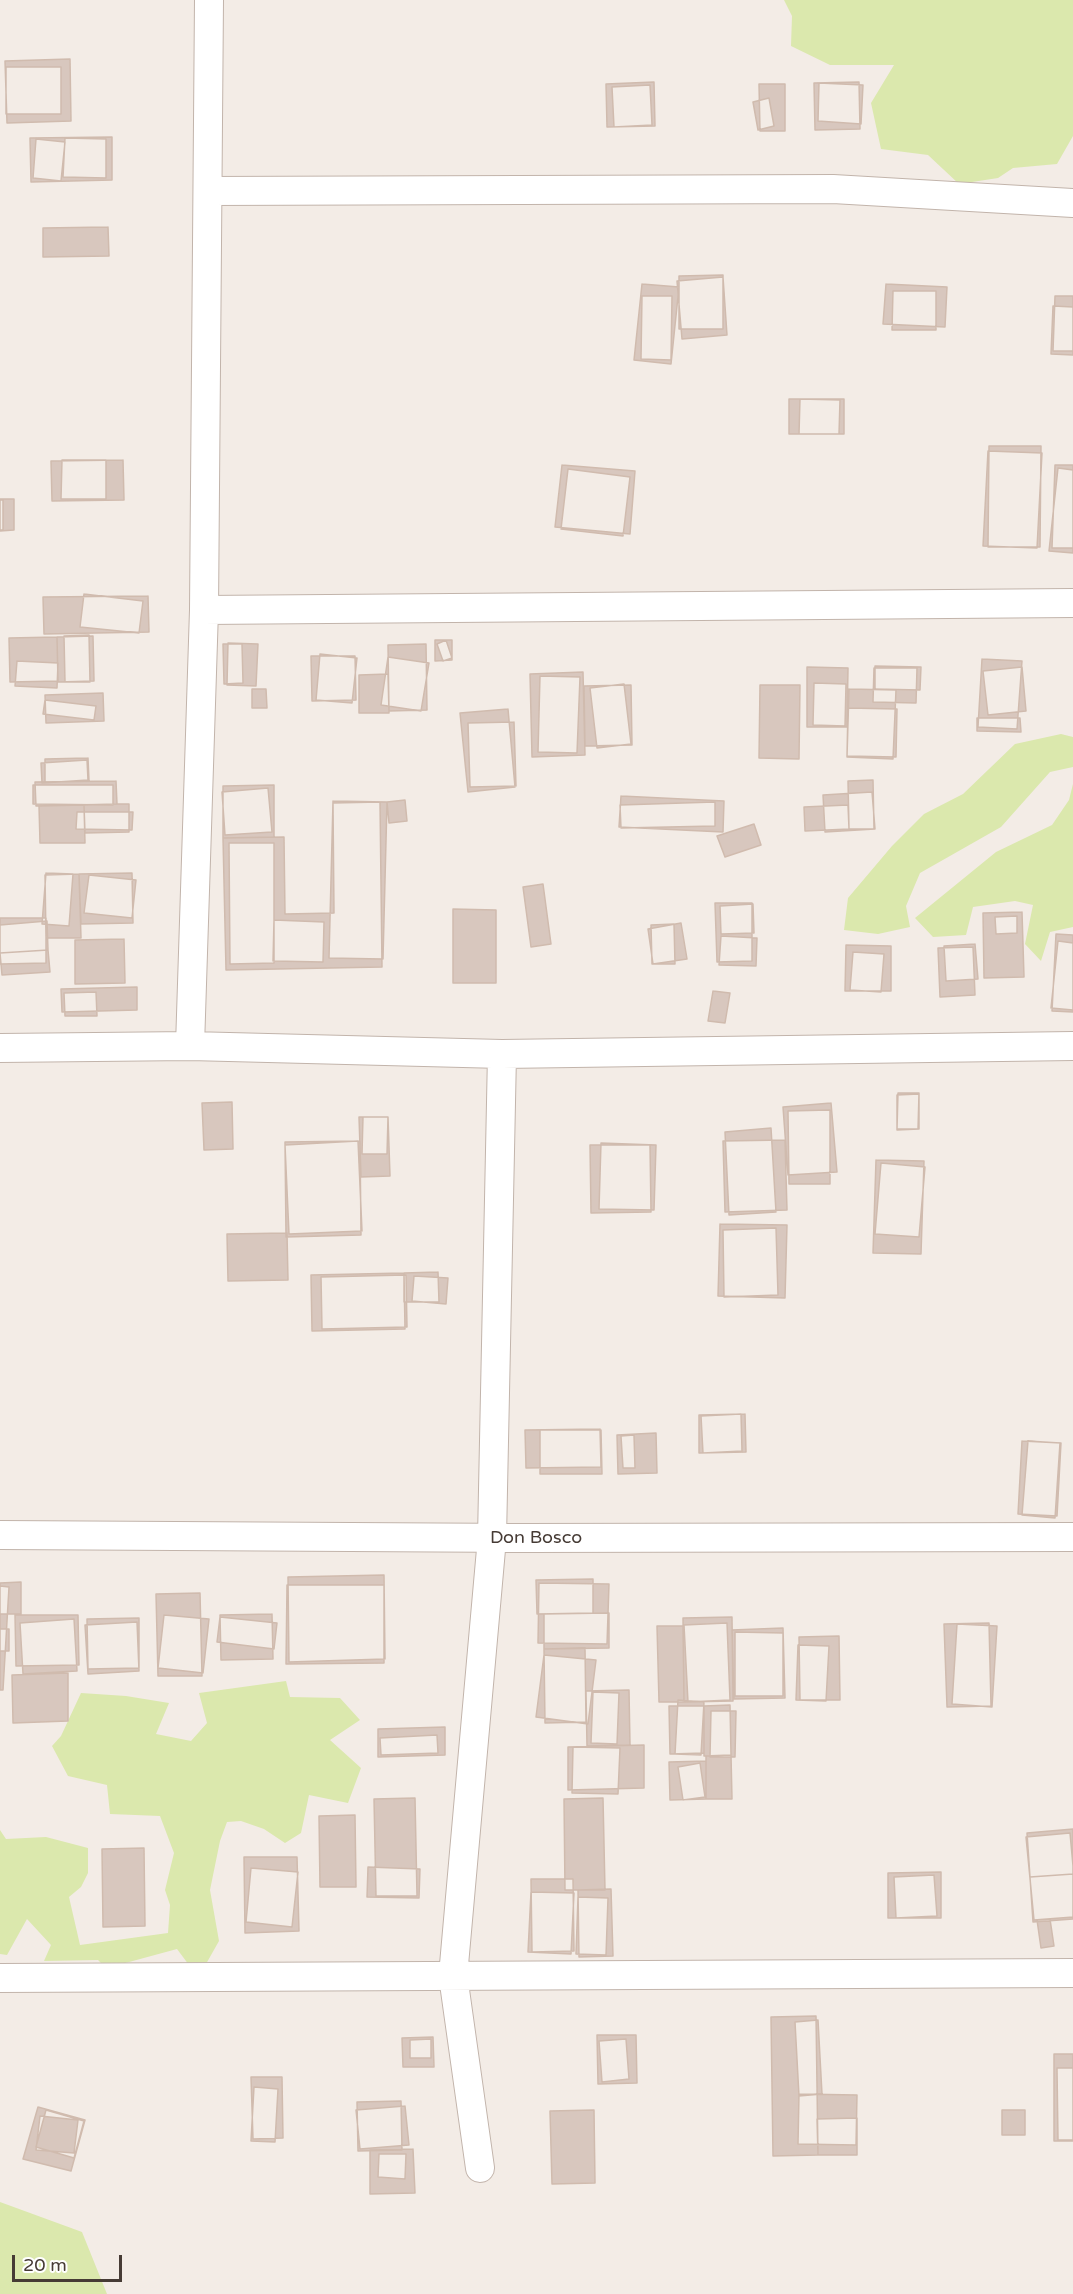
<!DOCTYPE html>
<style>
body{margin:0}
#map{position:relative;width:1073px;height:2294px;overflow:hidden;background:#f3ece6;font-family:"Varela Round",sans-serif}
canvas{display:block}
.scale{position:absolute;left:12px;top:2255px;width:110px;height:27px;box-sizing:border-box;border:3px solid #463b35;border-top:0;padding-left:8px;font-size:18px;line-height:21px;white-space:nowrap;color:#463b35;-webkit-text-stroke:4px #fff;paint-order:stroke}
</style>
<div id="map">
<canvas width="1073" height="2294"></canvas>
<div class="scale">20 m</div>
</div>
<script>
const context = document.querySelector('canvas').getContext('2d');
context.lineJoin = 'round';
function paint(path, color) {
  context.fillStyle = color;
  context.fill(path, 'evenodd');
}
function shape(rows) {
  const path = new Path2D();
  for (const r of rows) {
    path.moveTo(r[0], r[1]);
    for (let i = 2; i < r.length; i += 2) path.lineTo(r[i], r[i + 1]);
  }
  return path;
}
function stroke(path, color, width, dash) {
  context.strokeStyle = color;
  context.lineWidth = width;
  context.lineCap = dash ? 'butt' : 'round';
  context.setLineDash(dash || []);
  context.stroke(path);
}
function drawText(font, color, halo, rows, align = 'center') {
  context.font = font + ' "Varela Round",sans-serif';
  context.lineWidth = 5;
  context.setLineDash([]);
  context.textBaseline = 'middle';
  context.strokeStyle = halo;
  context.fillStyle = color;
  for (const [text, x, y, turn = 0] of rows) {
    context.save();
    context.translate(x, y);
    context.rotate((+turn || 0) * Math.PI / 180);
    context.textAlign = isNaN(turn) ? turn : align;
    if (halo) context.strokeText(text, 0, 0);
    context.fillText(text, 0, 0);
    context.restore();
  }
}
const green = shape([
 [784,0,1073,0,1073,136,1057,164,1013,168,998,178,959,184,928,155,881,149,871,103,894,65,830,65,791,46,792,16],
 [1061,734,1073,737,1073,767,1050,772,1001,827,920,873,906,906,910,927,878,934,844,930,848,898,892,846,924,814,963,794,1015,744],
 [1073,784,1073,927,1050,932,1041,961,1025,944,1033,905,1015,901,973,907,966,935,933,937,915,918,996,852,1052,825,1069,800],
 [286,1681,290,1697,340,1698,360,1720,330,1740,361,1768,348,1803,309,1795,301,1833,285,1843,264,1829,241,1821,227,1822,220,1841,210,1890,219,1941,206,1964,192,1969,177,1949,118,1965,103,1965,98,1960,44,1961,51,1945,27,1919,7,1955,0,1954,0,1830,6,1839,46,1837,88,1848,88,1873,81,1887,69,1897,80,1945,168,1933,170,1905,165,1890,174,1853,160,1816,110,1814,107,1785,68,1776,52,1746,61,1736,81,1693,126,1696,169,1703,156,1734,191,1741,207,1723,199,1693],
 [0,2202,82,2232,107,2294,0,2294]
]);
const building = shape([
 [70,59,71,121,7,123,5,61,70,59],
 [6,67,61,67,61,114,6,114,6,67],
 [654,82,655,126,607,127,606,84,654,82],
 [859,82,860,129,815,130,814,83,859,82],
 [819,83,863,85,861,124,818,121,819,83],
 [759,84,785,84,785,131,760,131,759,84],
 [650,85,652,125,614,127,612,87,650,85],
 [769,98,774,126,758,130,753,102,769,98],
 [112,137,112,180,31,182,30,138,112,137],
 [65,138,106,139,106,178,63,177,65,138],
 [36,139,65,142,61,181,33,178,36,139],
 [108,227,109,256,43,257,43,228,108,227],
 [723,275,723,329,679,329,679,276,723,275],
 [723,277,727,335,682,339,677,281,723,277],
 [642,284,679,287,671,364,634,360,642,284],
 [886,284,947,287,945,327,883,324,886,284],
 [893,291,936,291,936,330,892,330,893,291],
 [642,296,672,296,671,360,641,359,642,296],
 [1055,296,1073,296,1073,351,1053,351,1055,296],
 [1053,306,1073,307,1073,355,1051,354,1053,306],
 [789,399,844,399,844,434,789,434,789,399],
 [800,399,840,400,839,434,799,434,800,399],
 [989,446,1041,446,1040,547,988,547,989,446],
 [988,451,1042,453,1037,548,983,546,988,451],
 [62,460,106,460,106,499,61,499,62,460],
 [123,460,124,500,52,501,51,461,123,460],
 [562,465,635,471,630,534,555,527,562,465],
 [1055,465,1073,465,1073,548,1052,548,1055,465],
 [1058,468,1073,470,1073,553,1049,551,1058,468],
 [568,469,630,477,623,536,561,529,568,469],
 [0,499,14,499,14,530,0,531,0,499],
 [0,500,3,500,3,530,0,530,0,500],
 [84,594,143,601,139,633,80,627,84,594],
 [148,596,149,632,44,634,43,597,148,596],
 [89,635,90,682,65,682,64,636,89,635],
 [93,636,94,681,58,682,57,637,93,636],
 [57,637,58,681,10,682,9,638,57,637],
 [435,640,452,640,452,660,435,661,435,640],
 [446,640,452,658,443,661,437,644,446,640],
 [228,643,258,644,256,686,227,685,228,643],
 [223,644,242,644,243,683,224,684,223,644],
 [426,644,427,710,389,711,388,645,426,644],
 [320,654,357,658,352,703,316,700,320,654],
 [311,656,355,656,356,700,312,701,311,656],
 [388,657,429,663,421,711,381,705,388,657],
 [982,659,1022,661,1017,729,978,727,982,659],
 [17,661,58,663,57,688,15,686,17,661],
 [875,666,921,667,920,690,875,689,875,666],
 [807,667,848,668,847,727,807,727,807,667],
 [1022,667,1026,711,988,715,983,671,1022,667],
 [874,668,917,668,916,703,873,702,874,668],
 [583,672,585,755,532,757,530,674,583,672],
 [388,674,389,713,359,713,359,675,388,674],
 [540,676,580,677,577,753,538,752,540,676],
 [814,683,846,684,845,726,813,725,814,683],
 [624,684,631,744,597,748,590,688,624,684],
 [631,685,632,745,585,746,584,686,631,685],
 [760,685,800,685,799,759,759,758,760,685],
 [252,689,266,689,267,708,252,708,252,689],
 [849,689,896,690,893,759,847,757,849,689],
 [103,693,104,721,46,723,45,695,103,693],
 [45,700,96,706,94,720,43,714,45,700],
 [848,708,897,709,896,757,847,756,848,708],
 [508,709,515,787,468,792,460,713,508,709],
 [977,718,1020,718,1021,732,977,731,977,718],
 [514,722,516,786,470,787,468,723,514,722],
 [88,758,89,781,45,782,45,759,88,758],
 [87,760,88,780,42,783,41,763,87,760],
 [873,780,874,829,849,829,848,781,873,780],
 [116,781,117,804,36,806,35,782,116,781],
 [33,785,113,785,113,805,33,804,33,785],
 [274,785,274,837,223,838,223,786,274,785],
 [268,788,272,832,225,835,222,792,268,788],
 [872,792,875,829,825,832,823,795,872,792],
 [621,796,724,801,723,832,619,827,621,796],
 [405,800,407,821,389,823,387,802,405,800],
 [333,801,387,802,383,959,329,958,333,801],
 [380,802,382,967,226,970,223,838,284,837,285,914,334,913,333,803,380,802],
 [715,802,715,826,621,828,620,805,715,802],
 [117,804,129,804,129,832,85,833,84,805,117,804],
 [84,805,85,843,40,843,39,806,84,805],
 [848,805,849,829,805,831,804,807,848,805],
 [77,812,133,812,132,830,76,829,77,812],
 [754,824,761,845,725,857,717,836,754,824],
 [229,843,274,843,274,963,230,964,229,843],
 [46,873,73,874,69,926,42,924,46,873],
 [132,873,133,923,81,924,79,874,132,873],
 [79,874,81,938,46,938,45,875,79,874],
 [89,875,136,880,132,918,84,913,89,875],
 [543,884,551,944,531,947,523,887,543,884],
 [715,903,752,903,752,961,717,962,715,903],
 [753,904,754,933,721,934,720,906,753,904],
 [453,909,496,910,496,983,453,983,453,909],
 [1022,912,1024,977,984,978,983,913,1022,912],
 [1017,916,1017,933,996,934,995,917,1017,916],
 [0,918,46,918,46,963,0,964,0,918],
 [274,920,324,922,323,962,273,961,274,920],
 [47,921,48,950,0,953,0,925,47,921],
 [681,923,687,959,653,964,648,929,681,923],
 [674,924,675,964,652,964,651,925,674,924],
 [1056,934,1073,935,1073,1012,1052,1011,1056,934],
 [721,936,757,938,756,966,719,965,721,936],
 [124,939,125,983,75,984,75,940,124,939],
 [1058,941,1073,943,1073,1010,1051,1008,1058,941],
 [975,944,978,979,946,981,944,946,975,944],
 [846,945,891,946,891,991,845,991,846,945],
 [973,947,975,995,940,997,938,948,973,947],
 [48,950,50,972,2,975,0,953,48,950],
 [853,952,884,954,881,992,850,990,853,952],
 [137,987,137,1010,62,1012,61,989,137,987],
 [713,991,730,993,725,1023,708,1021,713,991],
 [96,992,97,1016,65,1016,64,993,96,992],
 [898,1093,919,1093,918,1129,897,1129,898,1093],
 [919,1094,919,1129,897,1130,897,1095,919,1094],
 [232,1102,233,1149,204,1150,202,1103,232,1102],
 [831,1103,837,1172,788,1175,783,1107,831,1103],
 [830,1110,830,1184,789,1184,788,1111,830,1110],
 [359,1117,388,1117,390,1176,361,1177,359,1117],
 [363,1117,388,1117,387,1154,362,1154,363,1117],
 [771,1128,776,1212,729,1215,725,1132,771,1128],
 [785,1140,787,1210,725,1212,723,1141,785,1140],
 [358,1141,362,1231,289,1234,285,1145,358,1141],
 [360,1141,361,1235,286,1237,285,1142,360,1141],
 [601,1143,656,1145,654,1210,599,1209,601,1143],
 [590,1145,650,1145,651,1212,591,1213,590,1145],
 [876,1160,924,1161,921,1254,873,1253,876,1160],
 [881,1163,925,1167,919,1237,875,1234,881,1163],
 [720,1224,787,1225,785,1298,718,1296,720,1224],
 [776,1228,778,1295,724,1297,723,1230,776,1228],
 [287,1233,288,1280,228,1281,227,1234,287,1233],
 [438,1272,439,1302,404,1302,404,1273,438,1272],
 [404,1273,405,1329,312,1331,311,1275,404,1273],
 [406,1275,407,1327,322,1329,321,1277,406,1275],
 [414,1276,448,1278,446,1304,412,1301,414,1276],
 [741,1414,742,1451,703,1453,701,1416,741,1414],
 [745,1414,746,1452,699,1453,699,1415,745,1414],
 [600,1429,601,1467,526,1468,525,1430,600,1429],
 [540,1430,601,1430,602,1474,540,1474,540,1430],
 [656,1433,657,1473,618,1474,617,1435,656,1433],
 [634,1435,635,1468,623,1468,621,1436,634,1435],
 [1022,1441,1061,1443,1057,1516,1018,1514,1022,1441],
 [1028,1441,1060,1443,1055,1518,1022,1515,1028,1441],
 [384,1575,385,1659,289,1662,288,1577,384,1575],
 [593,1579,593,1613,537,1614,536,1580,593,1579],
 [21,1582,21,1614,0,1614,0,1583,21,1582],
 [539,1583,609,1584,607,1644,538,1643,539,1583],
 [287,1585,384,1585,384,1663,286,1664,287,1585],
 [0,1586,9,1587,3,1690,0,1690,0,1586],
 [200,1593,202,1676,158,1676,156,1594,200,1593],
 [609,1613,609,1648,544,1649,544,1614,609,1613],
 [272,1614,273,1659,221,1660,220,1615,272,1614],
 [15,1615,78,1615,79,1665,16,1666,15,1615],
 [164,1615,209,1619,203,1673,158,1668,164,1615],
 [220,1617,277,1623,274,1649,217,1642,220,1617],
 [732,1617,733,1701,684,1702,683,1618,732,1617],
 [139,1618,139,1668,88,1669,87,1619,139,1618],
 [74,1619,77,1671,23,1674,20,1623,74,1619],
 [137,1622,139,1671,88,1674,85,1625,137,1622],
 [727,1623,730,1700,688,1702,684,1625,727,1623],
 [989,1623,991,1706,947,1707,944,1624,989,1623],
 [957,1624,997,1626,992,1707,952,1704,957,1624],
 [657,1626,683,1626,684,1702,659,1702,657,1626],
 [783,1628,785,1698,734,1699,732,1630,783,1628],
 [0,1629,9,1629,9,1651,0,1651,0,1629],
 [735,1632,783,1633,783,1696,735,1696,735,1632],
 [839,1636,840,1700,800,1700,799,1637,839,1636],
 [798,1645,829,1646,826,1701,796,1700,798,1645],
 [585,1648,586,1722,545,1723,544,1649,585,1648],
 [544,1655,596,1660,588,1724,536,1717,544,1655],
 [68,1673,68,1721,13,1723,12,1675,68,1673],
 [629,1690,630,1745,587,1746,586,1691,629,1690],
 [593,1692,619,1693,617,1744,591,1743,593,1692],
 [678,1700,704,1702,701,1755,675,1754,678,1700],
 [730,1705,731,1755,704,1756,704,1706,730,1705],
 [669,1706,704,1706,704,1753,670,1754,669,1706],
 [711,1711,736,1711,735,1757,710,1757,711,1711],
 [445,1727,445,1755,378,1757,378,1729,445,1727],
 [437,1735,438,1753,381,1755,380,1738,437,1735],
 [644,1745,644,1788,568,1790,568,1747,644,1745],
 [573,1747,620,1748,618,1794,572,1793,573,1747],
 [731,1755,732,1799,706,1799,706,1756,731,1755],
 [706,1761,706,1799,670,1800,669,1762,706,1761],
 [700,1763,705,1797,683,1800,678,1767,700,1763],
 [415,1798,417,1896,376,1896,374,1799,415,1798],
 [603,1798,605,1890,565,1890,564,1799,603,1798],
 [355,1815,356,1887,320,1887,319,1816,355,1815],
 [1073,1829,1073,1874,1030,1877,1027,1833,1073,1829],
 [1070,1833,1073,1866,1073,1917,1034,1920,1026,1837,1070,1833],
 [144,1848,145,1926,103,1927,102,1849,144,1848],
 [244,1857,297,1857,299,1931,245,1933,244,1857],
 [368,1867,420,1869,419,1898,367,1897,368,1867],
 [251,1868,298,1872,292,1927,246,1922,251,1868],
 [941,1872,941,1918,888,1918,888,1873,941,1872],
 [1073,1874,1073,1919,1033,1922,1030,1877,1073,1874],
 [934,1875,937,1916,896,1918,894,1877,934,1875],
 [531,1879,573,1879,574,1951,532,1952,531,1879],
 [611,1889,613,1956,579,1957,578,1890,611,1889],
 [531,1892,574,1893,571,1954,528,1952,531,1892],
 [578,1897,608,1898,606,1955,576,1954,578,1897],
 [1050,1919,1054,1946,1041,1948,1037,1920,1050,1919],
 [816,2016,818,2155,773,2156,771,2017,816,2016],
 [818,2020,822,2094,799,2096,795,2022,818,2020],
 [597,2035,636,2035,637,2083,598,2084,597,2035],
 [433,2037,434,2067,403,2067,402,2038,433,2037],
 [431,2039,431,2058,410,2058,410,2040,431,2039],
 [626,2039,629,2079,602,2082,599,2041,626,2039],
 [1054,2054,1073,2054,1073,2141,1054,2141,1054,2054],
 [1057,2068,1073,2068,1073,2140,1058,2140,1057,2068],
 [251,2077,282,2077,283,2138,253,2139,251,2077],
 [254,2087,278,2089,275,2142,251,2141,254,2087],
 [799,2094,857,2095,856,2145,798,2144,799,2094],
 [401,2101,402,2150,358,2151,357,2102,401,2101],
 [405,2106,409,2145,360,2149,356,2110,405,2106],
 [38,2107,85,2120,71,2171,23,2159,38,2107],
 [46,2110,84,2121,74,2158,36,2147,46,2110],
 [594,2110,595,2183,552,2184,550,2111,594,2110],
 [1002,2110,1025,2110,1025,2135,1002,2135,1002,2110],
 [40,2116,78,2120,74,2153,36,2150,40,2116],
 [857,2118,857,2155,818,2155,817,2119,857,2118],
 [413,2149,415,2193,370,2194,370,2150,413,2149],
 [379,2154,406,2154,405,2179,378,2177,379,2154]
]);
const minor = shape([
 [208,191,833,189,1073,203],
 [204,610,1073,603],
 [190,1046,204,610,209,0],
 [0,1048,190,1046,502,1054,1073,1046],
 [0,1535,525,1538,1073,1537],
 [0,1978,1073,1973],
 [480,2168,453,1976,492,1538,502,1054]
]);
const streetNames = [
 ["Don Bosco",536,1538]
];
paint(green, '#dbe8ad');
paint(building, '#d8c7be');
stroke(building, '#d0bbae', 1.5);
stroke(minor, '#c2b4ab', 30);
stroke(minor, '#fff', 28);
drawText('18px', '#463b35', '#fff', streetNames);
</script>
